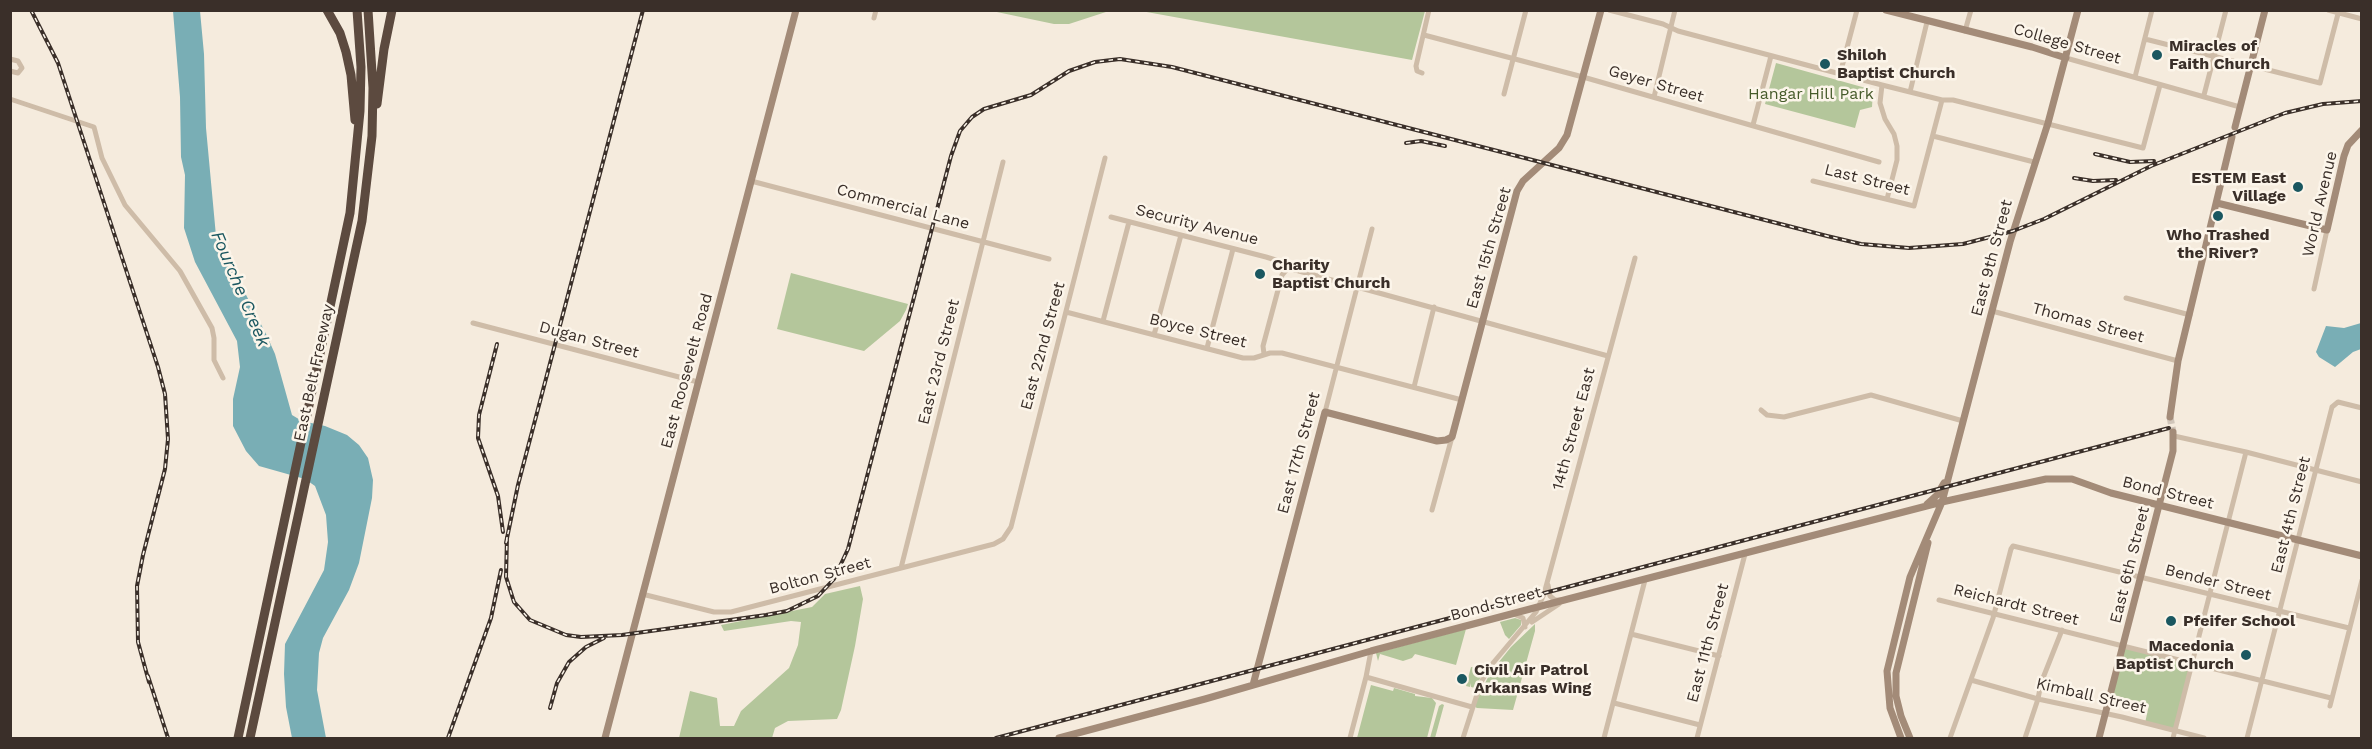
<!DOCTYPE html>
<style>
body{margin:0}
#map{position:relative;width:2372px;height:749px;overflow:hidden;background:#f5ebdd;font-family:"Work Sans",sans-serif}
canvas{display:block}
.frame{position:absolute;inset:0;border:12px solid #3a2f29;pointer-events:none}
</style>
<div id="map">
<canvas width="2372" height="749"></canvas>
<div class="frame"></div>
</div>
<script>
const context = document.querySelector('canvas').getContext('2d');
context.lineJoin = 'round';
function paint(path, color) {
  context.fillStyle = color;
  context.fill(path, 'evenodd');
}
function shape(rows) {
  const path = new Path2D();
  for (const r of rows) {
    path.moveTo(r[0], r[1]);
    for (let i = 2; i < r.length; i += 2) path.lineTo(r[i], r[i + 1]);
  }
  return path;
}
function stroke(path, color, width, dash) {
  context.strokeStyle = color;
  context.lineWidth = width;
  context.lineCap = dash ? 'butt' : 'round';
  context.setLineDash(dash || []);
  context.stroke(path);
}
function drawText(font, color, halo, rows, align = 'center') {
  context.font = font + ' "Work Sans",sans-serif';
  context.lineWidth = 5;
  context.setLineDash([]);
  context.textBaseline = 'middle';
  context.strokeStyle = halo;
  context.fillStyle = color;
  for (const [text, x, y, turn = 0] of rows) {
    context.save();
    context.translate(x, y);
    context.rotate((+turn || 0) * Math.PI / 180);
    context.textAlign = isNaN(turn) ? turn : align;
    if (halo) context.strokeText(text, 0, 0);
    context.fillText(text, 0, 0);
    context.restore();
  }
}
const green = shape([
 [992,11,1109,11,1069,24,1054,24],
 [1141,11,1425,11,1412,60],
 [1776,63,1873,90,1872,107,1860,110,1855,128,1765,104],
 [791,273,908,304,906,310,900,321,864,351,777,329],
 [860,586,863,599,855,646,841,710,837,719,788,721,775,728,772,738,679,738,690,691,717,698,720,726,734,726,741,711,789,668,798,645,801,622,791,621,724,631,721,625,812,607,825,594],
 [1515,618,1521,620,1521,625,1509,639,1505,635,1500,622],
 [1535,624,1535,631,1513,710,1477,708,1475,707,1477,700,1490,673,1511,647],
 [1466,629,1456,665,1415,654,1412,658,1403,661,1380,654,1378,661,1376,653],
 [2123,647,2192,664,2175,731,2145,723,2149,705,2111,694],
 [1471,667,1485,669,1475,688,1471,687,1471,683,1470,687,1466,686],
 [1371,685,1393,691,1394,688,1415,694,1415,696,1432,698,1436,703,1427,738,1357,738],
 [1442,704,1444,705,1435,738,1430,738,1439,706]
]);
const water = shape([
 [173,11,200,11,204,54,206,128,216,236,267,336,275,354,292,415,302,421,325,426,347,435,359,445,368,458,373,480,372,498,359,563,349,590,323,638,319,653,317,690,326,738,292,738,286,707,284,674,285,644,324,570,328,542,326,515,315,486,305,479,259,466,246,451,233,426,233,399,240,367,237,341,195,262,184,228,185,175,181,157,180,97],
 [2361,323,2361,349,2353,352,2335,367,2319,357,2316,352,2326,326,2344,328]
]);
const secondaryTunnel = shape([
 [2170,417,2173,432]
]);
const street = shape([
 [1609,10,1663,24,1678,31,1882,85,1942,100,1953,100,2143,148,2160,85],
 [2328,10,2362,19],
 [874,18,876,10],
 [1965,31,1971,10],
 [1424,35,1583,77,1879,162],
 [2145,39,2320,83,2339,10],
 [2066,58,2240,107],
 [10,59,18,61,22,68,18,73,10,71],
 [1422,73,1417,71,1416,66,1429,10],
 [1840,74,1857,10],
 [2135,77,2152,10],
 [1882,85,1880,103,1885,119,1894,134,1897,146,1897,160,1887,199],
 [1910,92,1927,22],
 [1504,94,1526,10],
 [2204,95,2226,10],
 [1654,97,1675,10],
 [10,99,94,127,102,158,125,205,180,271,212,328,214,338,214,360,223,378],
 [1753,125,1771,56],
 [1933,136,2034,162],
 [751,181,1049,259],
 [1813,181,1914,206,1942,100],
 [1111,217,1266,257,1279,261,1288,268,1608,356],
 [2314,289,2327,230],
 [2126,298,2190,315],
 [1992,311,2178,361],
 [1066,312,1243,358,1254,358,1270,353,1282,353,1462,400],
 [1103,321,1129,222],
 [473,323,698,382],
 [1154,335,1181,235],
 [1207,348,1233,249],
 [1264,354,1263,346,1282,275,1288,268],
 [1414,387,1434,307],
 [1761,410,1767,415,1784,417,1871,395,1963,421],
 [1325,412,1372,229],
 [2174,436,2246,452,2362,482],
 [1432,510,1452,437],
 [901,568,1003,162],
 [1548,585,1550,596,1555,600,1561,600],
 [642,594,714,612,731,612,994,544,1003,539,1011,527,1105,158],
 [1939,600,2331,698],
 [1514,614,1523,618,1525,627],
 [1532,622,1559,604],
 [1631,634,1719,656],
 [1366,677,1371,651],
 [1971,680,2038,699,2122,717,2204,738],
 [1614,703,1700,725],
 [2330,706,2362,580],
 [1350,738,1366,677,1472,707],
 [1463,738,1481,682,1493,663,1536,612,1544,594,1635,258],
 [1604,738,1645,580],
 [1697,738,1745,554],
 [1950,738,1993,618,2011,549,2013,546,2349,628],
 [2025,738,2038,699,2041,683,2062,630],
 [2173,738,2246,452],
 [2247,738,2332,407,2338,402,2362,408]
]);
const secondary = shape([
 [1886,10,2032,47,2066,58],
 [2235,127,2265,10],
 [2217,203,2327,230,2344,156,2348,145,2362,130],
 [2170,417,2178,361,2232,137],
 [1927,504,1937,495,1944,483],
 [1253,685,1325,412,1437,441,1446,440,1452,437,1517,191,1523,181,1559,148,1567,135,1601,10],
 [605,738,796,10],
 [1059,738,1205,699,1371,651,1568,599,1942,502,2046,479,2072,479,2111,493,2362,556],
 [1901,738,1890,708,1887,671,1910,577,1942,502,2010,242,2048,123,2078,10],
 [1910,738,1901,716,1896,696,1896,673,1928,543],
 [2099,738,2173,451,2173,432]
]);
const highway = shape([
 [327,10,340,33,346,52,351,75,355,120],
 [377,104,384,49,392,10],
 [238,738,350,213,360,111,361,67,357,10],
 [250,738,362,221,372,136,373,88,368,10]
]);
const rail = shape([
 [31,10,58,63,158,367,165,394,168,439,165,469,143,555,137,586,138,642,149,682],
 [1406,143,1421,141,1445,146],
 [2095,154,2130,162,2154,161],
 [2074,178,2093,181,2116,180],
 [497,344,479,415,478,438,498,496,503,532],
 [507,537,506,577,514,602,530,620,566,635,581,637,622,635,766,615,787,611,818,596,834,579,848,549,951,156,960,131,972,117,984,109,1031,95,1069,71,1095,62,1120,59,1172,67,1827,236,1861,244,1909,248,1963,244,2013,231,2044,219,2151,166,2285,113,2323,104,2362,101],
 [506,543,518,485,643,10],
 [148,676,168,738],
 [550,708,557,683,569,662,586,647,604,638],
 [448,738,491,618,501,570],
 [996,738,2169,428]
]);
const markers = [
 [2157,55,6,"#1a5760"],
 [1825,64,6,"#1a5760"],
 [2298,187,6,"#1a5760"],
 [2218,216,6,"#1a5760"],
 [1260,274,6,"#1a5760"],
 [2171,621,6,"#1a5760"],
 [2246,655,6,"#1a5760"],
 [1462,679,6,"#1a5760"]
];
const streetNames = [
 ["College Street",2067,44,16],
 ["Geyer Street",1656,84,16],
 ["Last Street",1867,180,14],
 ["World Avenue",2320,204,-77],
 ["Commercial Lane",903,207,15],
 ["Security Avenue",1197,225,14],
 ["East 15th Street",1489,248,-74],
 ["East 9th Street",1992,258,-75],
 ["Thomas Street",2088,323,15],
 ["Boyce Street",1198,331,14],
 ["Dugan Street",589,340,15],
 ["East 22nd Street",1043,346,-75],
 ["East 23rd Street",939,362,-76],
 ["East Roosevelt Road",687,371,-75],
 ["East Belt Freeway",314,373,-78],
 ["14th Street East",1574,429,-75],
 ["East 17th Street",1299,453,-75],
 ["Bond Street",2168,493,14],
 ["East 4th Street",2291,515,-76],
 ["East 6th Street",2130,565,-76],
 ["Bolton Street",820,576,-15],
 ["Bender Street",2218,583,14],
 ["Bond Street",1496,604,-15],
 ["Reichardt Street",2016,605,14],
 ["East 11th Street",1708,643,-75],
 ["Kimball Street",2091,696,13]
];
const poiNames = [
 ["Miracles of",2169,46],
 ["Faith Church",2169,64],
 ["Shiloh",1837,55],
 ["Baptist Church",1837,73],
 ["ESTEM East",2286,178,"right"],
 ["Village",2286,196,"right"],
 ["Who Trashed",2218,235,"center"],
 ["the River?",2218,253,"center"],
 ["Charity",1272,265],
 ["Baptist Church",1272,283],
 ["Pfeifer School",2183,621],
 ["Macedonia",2234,646,"right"],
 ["Baptist Church",2234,664,"right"],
 ["Civil Air Patrol",1474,670],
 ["Arkansas Wing",1474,688]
];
const parkNames = [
 ["Hangar Hill Park",1811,94]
];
const waterNames = [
 ["Fourche Creek",240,289,67]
];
paint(green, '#b4c69b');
paint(water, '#79aeb5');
stroke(secondaryTunnel, '#d0c5b9', 7, [7, 3.5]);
stroke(street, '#cebca8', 5);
stroke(secondary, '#a38b78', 7);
stroke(highway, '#5c4a3f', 9);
stroke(rail, '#3a2f29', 4);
stroke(rail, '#fcf5ea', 1.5, [4.5]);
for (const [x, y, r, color] of markers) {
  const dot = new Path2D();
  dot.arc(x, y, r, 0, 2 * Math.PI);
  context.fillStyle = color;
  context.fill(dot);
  stroke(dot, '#fcf5ea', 2);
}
drawText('16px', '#3a2f29', '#fcf5ea', streetNames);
drawText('bold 16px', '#3a2f29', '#fcf5ea', poiNames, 'left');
drawText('16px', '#465b2a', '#fcf5ea', parkNames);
drawText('italic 18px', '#1a5760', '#fcf5ea', waterNames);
</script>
